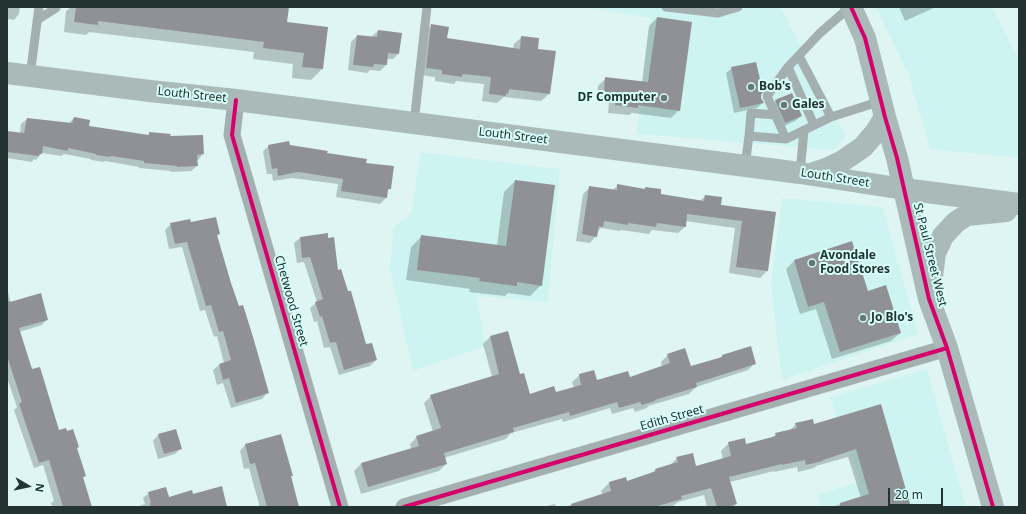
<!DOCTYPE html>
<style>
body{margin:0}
#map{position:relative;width:1026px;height:514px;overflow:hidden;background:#dff5f3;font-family:"Noto Sans",sans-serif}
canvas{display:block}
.frame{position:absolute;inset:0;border:8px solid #233332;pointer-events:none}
.north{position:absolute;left:8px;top:466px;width:40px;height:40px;-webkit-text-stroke:3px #d6fefb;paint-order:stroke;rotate:99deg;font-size:11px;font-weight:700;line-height:16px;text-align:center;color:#233332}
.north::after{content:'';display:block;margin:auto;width:14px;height:18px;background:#233332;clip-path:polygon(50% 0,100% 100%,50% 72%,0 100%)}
.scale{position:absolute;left:888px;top:488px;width:55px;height:18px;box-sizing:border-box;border:2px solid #233332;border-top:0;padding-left:5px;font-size:12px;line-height:14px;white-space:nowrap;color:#233332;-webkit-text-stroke:3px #d6fefb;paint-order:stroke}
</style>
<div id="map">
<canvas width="1026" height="514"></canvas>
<div class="frame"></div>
<div class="north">N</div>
<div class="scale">20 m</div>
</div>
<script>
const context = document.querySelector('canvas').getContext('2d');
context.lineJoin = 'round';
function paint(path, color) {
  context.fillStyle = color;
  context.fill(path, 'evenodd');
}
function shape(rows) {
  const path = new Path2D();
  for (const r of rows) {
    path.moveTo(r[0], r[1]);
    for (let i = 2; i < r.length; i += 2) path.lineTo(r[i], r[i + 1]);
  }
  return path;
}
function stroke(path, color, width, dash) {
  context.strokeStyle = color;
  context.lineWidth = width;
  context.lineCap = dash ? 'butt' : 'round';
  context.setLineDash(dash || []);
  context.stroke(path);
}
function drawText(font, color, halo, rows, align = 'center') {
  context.font = font + ' "Noto Sans",sans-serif';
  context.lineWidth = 4;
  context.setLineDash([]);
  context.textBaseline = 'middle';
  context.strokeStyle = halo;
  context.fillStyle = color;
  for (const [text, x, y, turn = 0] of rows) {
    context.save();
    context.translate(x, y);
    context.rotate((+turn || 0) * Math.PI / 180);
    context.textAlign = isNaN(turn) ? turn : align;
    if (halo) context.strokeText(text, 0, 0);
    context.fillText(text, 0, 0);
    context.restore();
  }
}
const built = shape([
 [587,7,781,7,846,137,833,150,637,134,650,18],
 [876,7,992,7,1019,61,1019,158,930,149,908,73],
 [421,152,560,169,548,302,476,296,486,346,413,371,390,270,393,228,411,213],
 [782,198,883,207,918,334,782,380,771,286],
 [927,369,966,507,821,507,817,495,859,482,830,397]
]);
const shadow = shape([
 [7,7,20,7,19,14,14,20,7,19],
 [71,7,288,7,286,23,326,28,322,69,311,80,292,78,293,64,253,59,254,52,89,32,86,35,64,32,66,11],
 [899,7,936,7,905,21],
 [657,18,679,110,671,118,632,113,629,115,608,113,609,101,597,100,598,86,606,78,642,82,649,26],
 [432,25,446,39,513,49,514,44,522,37,537,49,549,94,541,101,504,97,497,103,482,101,484,84,456,81,454,84,435,81,435,77,419,75,424,33],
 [378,31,398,54,393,59,386,59,386,65,380,71,370,70,367,73,348,70,351,42,357,36,372,38,372,36],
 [732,68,760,95,762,103,757,108,734,113,726,73],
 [776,101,801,116,795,121,780,128,770,106],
 [74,118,88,127,147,136,150,133,169,137,203,154,198,160,196,160,197,166,191,171,171,172,171,171,139,168,139,167,105,161,104,162,91,160,91,159,64,154,61,156,42,153,41,154,36,160,34,159,32,162,7,158,7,132,20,133,21,124,27,119,68,124],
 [269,146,289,146,365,164,390,188,387,192,386,198,380,204,336,197,338,184,292,178,273,181,272,174,267,174,263,151],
 [515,181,554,186,541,285,530,296,508,293,505,296,469,292,470,289,406,280,411,247,422,236,497,246,504,192],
 [618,185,644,190,646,188,659,195,700,201,705,196,720,205,775,213,767,271,760,278,729,273,735,228,685,221,685,227,678,233,652,230,649,234,621,230,620,231,601,228,597,232,596,236,590,243,576,241,583,194,590,187,613,190],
 [171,224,190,224,219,234,217,236,230,283,267,393,262,399,231,408,223,383,217,385,213,370,219,365,224,363,217,336,214,337,205,310,200,311,182,247,169,249,165,230],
 [327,234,327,239,337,271,366,345,376,360,370,366,339,375,330,347,324,348,317,321,314,322,310,308,317,302,304,262,297,263,294,243,300,238],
 [852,243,867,292,900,333,891,341,832,359,816,309,800,314,786,269,794,261],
 [7,289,11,303,47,319,42,325,19,332,32,370,59,431,76,448,85,476,82,478,86,507,52,507,51,503,54,501,43,465,34,468,14,410,17,407,7,378],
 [507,332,519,375,529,395,555,394,574,388,572,382,580,375,597,381,629,378,662,367,661,362,668,355,690,367,721,358,722,356,755,363,748,370,696,387,689,394,648,406,647,408,635,412,633,408,612,414,610,408,563,422,562,419,511,433,506,439,444,458,446,464,439,471,361,494,354,471,361,464,411,449,410,444,417,437,433,432,424,403,431,396,492,377,483,344,490,337],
 [880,406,910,507,831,507,861,498,848,457,816,466,814,468,798,472,797,467,774,472,774,471,730,482,736,504,733,507,707,507,704,495,678,502,673,506,671,507,564,507,603,495,601,491,609,483,625,478,626,482,651,474,656,469,669,466,677,458,695,468,723,460,721,451,729,443,746,446,772,438,776,434,789,431,796,424,814,425],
 [175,430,181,448,175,454,158,459,153,441,158,435],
 [245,445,292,476,291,477,298,507,259,507,259,504,249,468,244,469,240,451],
 [149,493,168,499,193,495,226,507,135,507,145,504,143,498],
 [555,504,556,507,542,507]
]);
const building = shape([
 [76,7,289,7,287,22,328,27,323,69,302,67,304,53,263,48,264,42,98,21,98,25,74,22],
 [657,17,692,22,680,111,638,105,638,108,615,105,616,93,604,92,605,77,648,82],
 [431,24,449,27,447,38,520,49,521,36,539,38,538,49,556,51,550,94,509,89,508,94,506,93,506,96,489,94,491,77,463,74,462,77,442,74,442,70,426,68],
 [378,30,402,33,399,54,388,53,387,65,374,64,373,67,353,65,357,35,377,37],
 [756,62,763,92,761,95,761,98,764,103,740,108,731,67],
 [792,93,802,116,785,123,775,100],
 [74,117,90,120,89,126,149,135,149,132,171,134,170,136,203,135,204,154,197,155,198,166,177,167,177,166,144,163,144,161,111,156,110,157,96,155,96,154,68,148,68,151,43,146,42,154,39,154,39,156,7,152,7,131,24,133,27,118,72,123],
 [289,141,290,145,328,151,327,153,367,159,366,163,394,166,391,189,388,189,387,198,341,191,343,179,298,172,278,176,277,168,272,169,268,145],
 [515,180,555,185,542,286,517,282,517,286,479,281,480,278,417,270,421,235,506,246],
 [617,184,645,189,645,187,661,189,661,194,704,201,705,195,722,197,721,205,776,212,768,271,736,267,742,221,687,214,686,227,657,223,656,227,628,223,628,225,604,221,603,227,599,226,597,237,582,234,589,186,617,190],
 [216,217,220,234,217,235,231,283,239,306,243,305,253,337,269,393,236,403,229,378,223,380,219,364,231,360,223,331,219,332,211,305,206,306,187,242,175,244,170,223,190,219,191,222],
 [328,233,328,238,334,237,338,270,341,269,348,291,351,291,366,344,372,343,377,360,344,370,336,342,330,343,322,316,320,317,315,302,323,299,310,257,302,258,300,237],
 [852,241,868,291,886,285,901,333,840,352,824,302,808,307,794,260],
 [41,293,48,320,19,328,32,369,40,367,59,430,66,428,67,431,73,429,79,447,77,448,86,476,83,477,92,507,63,507,49,460,39,463,19,404,22,402,7,356,7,302,10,301,10,302],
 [508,331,520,374,524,373,530,394,554,386,556,392,581,385,579,374,594,370,597,380,628,371,630,377,670,363,667,354,685,348,691,366,722,357,722,355,751,346,756,364,696,383,697,387,655,400,655,401,642,405,640,402,619,408,617,402,570,416,569,412,513,428,514,432,444,453,447,464,368,487,361,463,419,446,416,436,441,428,430,395,499,374,490,336],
 [881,404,911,507,840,507,840,503,869,494,856,449,823,460,823,461,806,465,805,460,782,465,782,464,729,477,737,504,728,507,717,507,711,488,681,496,682,499,654,507,572,507,571,504,611,491,609,482,626,477,627,481,656,471,655,469,678,462,676,457,693,453,696,466,731,456,728,442,745,438,746,444,776,436,775,433,797,428,795,423,813,419,814,424],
 [176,429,182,449,164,454,158,434],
 [281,434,293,476,291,476,299,507,267,507,255,463,250,464,245,444],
 [222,486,227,507,150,507,150,503,151,503,148,492,166,487,169,497,192,490,193,494]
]);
const lane = shape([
 [666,7,718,13,738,7],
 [37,20,56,8,56,7],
 [799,56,831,117],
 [30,76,39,7],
 [414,123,427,7],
 [814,125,788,67,820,33,850,7],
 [749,136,751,113,776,115],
 [786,139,767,96,788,67],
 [745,166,749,136,786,139,831,117,881,101],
 [800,173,804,130]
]);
const street = shape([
 [236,100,232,135,340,507],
 [404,507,947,348]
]);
const secondary = shape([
 [851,7,865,38,885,117,897,158,929,299,947,348,993,507],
 [7,73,150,91,236,100,800,173,904,189,1019,204],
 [811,174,826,169,841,162,863,147,875,133,885,117],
 [931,284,935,253,943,236,956,222,967,215,1006,211]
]);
const cycleway = shape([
 [851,7,865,38,885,117,897,158,929,299,947,348,993,507],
 [236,100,232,135,340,507],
 [404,507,947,348]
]);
const markers = [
 [751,87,4,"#657776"],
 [664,98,4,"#657776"],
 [784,105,4,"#657776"],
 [812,263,4,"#657776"],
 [863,318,4,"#657776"]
];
const poiNames = [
 ["Bob's",759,87],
 ["DF Computer",656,98,"right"],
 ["Gales",792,105],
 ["Avondale",820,256],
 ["Food Stores",820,270],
 ["Jo Blo's",871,318]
];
const streetNames = [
 ["Louth Street",192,95,6],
 ["Louth Street",513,136,7],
 ["Louth Street",835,178,9],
 ["St Paul Street West",930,255,76],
 ["Chetwood Street",291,301,74],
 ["Edith Street",672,418,-16]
];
paint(built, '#cef4f1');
paint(shadow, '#0003');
paint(building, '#909196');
stroke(lane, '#a4b0af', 9);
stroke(street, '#a4b0af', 17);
stroke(secondary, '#a9bab8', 22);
stroke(cycleway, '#d6006c', 4);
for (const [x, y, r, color] of markers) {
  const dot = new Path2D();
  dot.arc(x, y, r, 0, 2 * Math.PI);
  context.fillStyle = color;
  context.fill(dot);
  stroke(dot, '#d6fefb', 1.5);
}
drawText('bold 12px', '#233332', '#d6fefb', poiNames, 'left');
drawText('12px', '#233332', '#d6fefb', streetNames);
</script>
